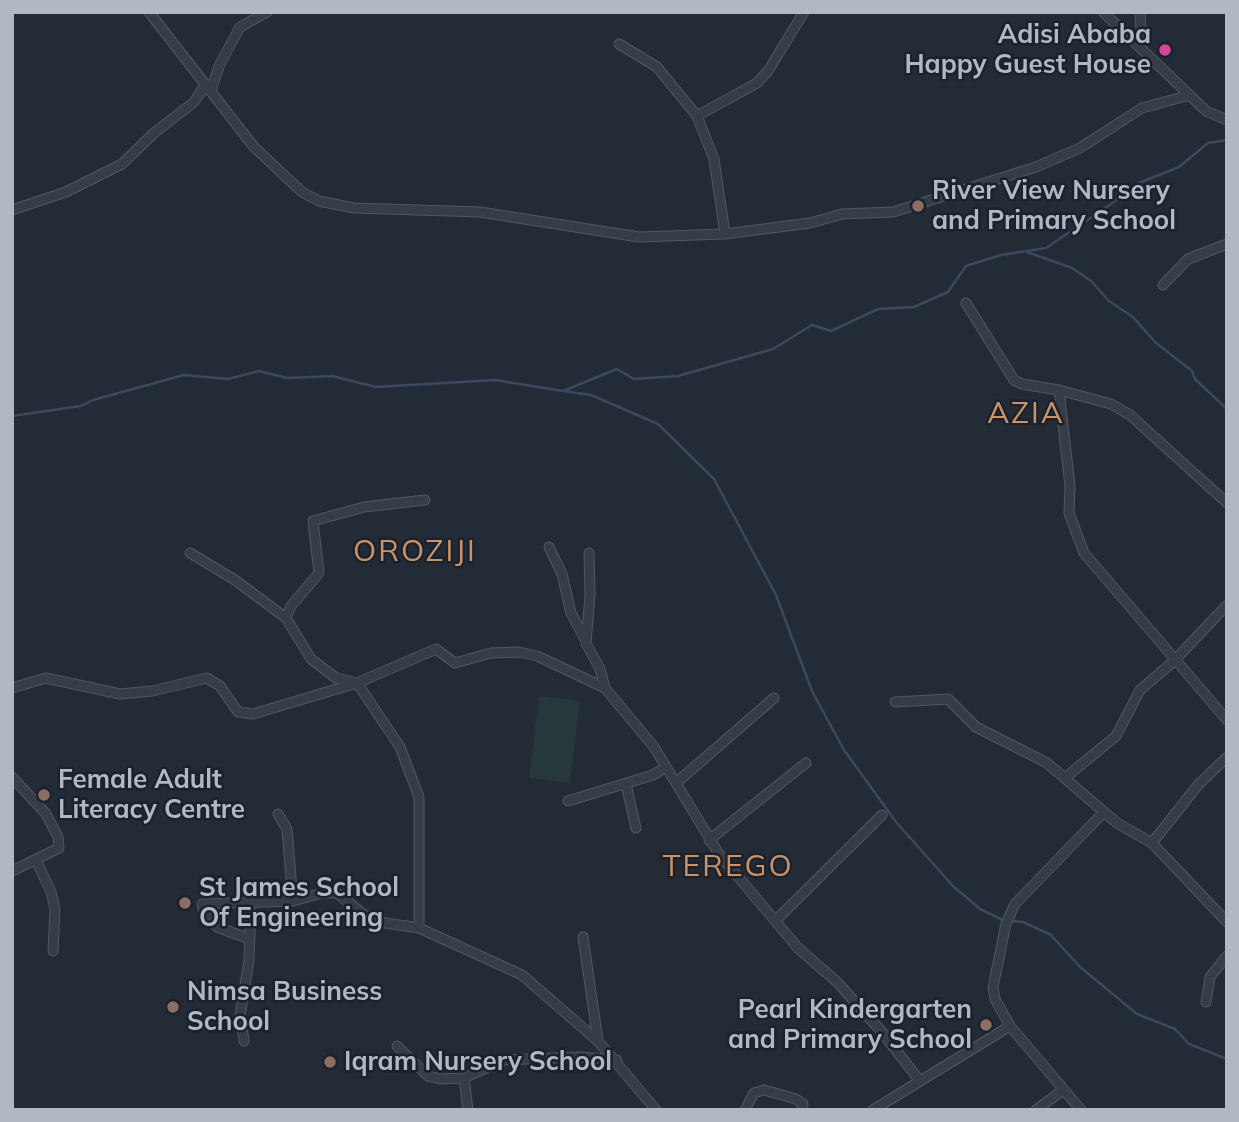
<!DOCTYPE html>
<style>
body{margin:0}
#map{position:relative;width:1239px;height:1122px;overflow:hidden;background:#232b37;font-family:Mulish,sans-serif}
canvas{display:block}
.frame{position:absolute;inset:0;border:14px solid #b1b8c4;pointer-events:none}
</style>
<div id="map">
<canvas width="1239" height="1122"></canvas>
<div class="frame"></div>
</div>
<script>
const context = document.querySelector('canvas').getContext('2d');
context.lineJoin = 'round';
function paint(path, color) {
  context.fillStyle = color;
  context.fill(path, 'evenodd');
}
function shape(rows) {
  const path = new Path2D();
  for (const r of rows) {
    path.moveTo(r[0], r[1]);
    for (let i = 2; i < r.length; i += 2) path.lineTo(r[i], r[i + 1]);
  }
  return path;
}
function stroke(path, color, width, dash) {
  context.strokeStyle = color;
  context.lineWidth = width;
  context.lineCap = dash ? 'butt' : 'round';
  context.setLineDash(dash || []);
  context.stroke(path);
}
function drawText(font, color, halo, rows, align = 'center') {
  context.font = font + ' Mulish,sans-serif';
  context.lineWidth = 5;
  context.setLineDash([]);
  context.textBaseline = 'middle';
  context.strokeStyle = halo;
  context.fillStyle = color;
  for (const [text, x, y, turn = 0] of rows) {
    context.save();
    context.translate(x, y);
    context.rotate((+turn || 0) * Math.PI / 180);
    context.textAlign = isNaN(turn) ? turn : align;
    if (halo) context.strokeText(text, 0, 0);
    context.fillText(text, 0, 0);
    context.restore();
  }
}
const green = shape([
 [539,696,580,701,570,783,529,778]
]);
const stream = shape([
 [1027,252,1072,268,1091,281,1109,301,1133,317,1155,342,1192,371,1195,379,1227,409],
 [564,391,591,395,658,424,714,479,776,595,812,691,844,750,896,822,953,886,980,909,1005,921],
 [12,416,81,406,93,400,184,375,228,379,259,371,287,378,332,376,376,387,495,380,563,391,617,369,634,379,678,376,773,349,812,325,831,331,878,309,914,307,948,292,966,266,1001,255,1046,248,1111,204,1134,185,1179,167,1208,143,1227,140],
 [1011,921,1023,922,1051,935,1080,967,1137,1014,1175,1029,1189,1044,1227,1059]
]);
const minor = shape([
 [149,12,254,147,302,192,319,201,354,208,480,212,639,237,725,234,810,223,842,214,893,212,1036,167,1080,148,1142,108,1190,95],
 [1103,12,1206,111,1227,120],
 [1140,12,1142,48],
 [619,44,657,67,697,116],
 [211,90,220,64,240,27,267,12],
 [12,210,66,192,122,164,154,133,194,102,206,84],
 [725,234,714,159,697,116,757,83,768,71,804,12],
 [1163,285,1188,259,1227,244],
 [966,303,1014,380,1022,384,1059,390,1070,486,1069,513,1084,553,1227,720],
 [1059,390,1111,404,1130,415,1227,503],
 [425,500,364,507,313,521,319,573,291,606,286,618,311,659,336,678,357,683,436,649,455,663,491,653,519,652,537,656,605,688],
 [549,547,562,574,571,613,586,641],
 [190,553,235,580,286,618],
 [589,553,590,595,586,643,600,669,605,688,654,747,719,854,798,948,837,982,881,1031,920,1081],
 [12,688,46,678,120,694,152,691,207,678,220,686,238,712,253,714,357,683,400,747,419,797,419,928],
 [895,702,948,699,976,727,1047,763,1117,823,1152,843,1227,922],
 [12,777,46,814,58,837,59,848,12,871],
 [1066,777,1116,736,1140,690,1174,661,1227,605],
 [676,783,774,698],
 [626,784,636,828],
 [568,801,653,775,666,767],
 [278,814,287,829,293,901],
 [709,840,806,763],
 [1152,843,1198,785,1227,757],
 [36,860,51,892,55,909,53,951],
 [776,920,882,815],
 [583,937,598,1041],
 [247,938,217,927,204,912,202,904,293,901,322,893,337,893,372,921,419,928,522,975,598,1041,656,1110],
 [1206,1002,1210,977,1227,956],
 [244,1041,240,1016,249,960,251,901],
 [397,1046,428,1076,440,1079,464,1078,504,1060,580,1057,617,1060],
 [464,1078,468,1110],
 [745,1110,754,1093,764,1090,796,1099,803,1104,802,1110],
 [873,1110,1010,1026],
 [1036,1110,1063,1090],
 [1081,1110,1010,1026,995,999,993,987,1006,924,1015,904,1104,812]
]);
const markers = [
 [1165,50,7,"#d1479c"],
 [918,206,7,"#8d6e63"],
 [44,795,7,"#8d6e63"],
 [185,903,7,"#8d6e63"],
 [173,1007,7,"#8d6e63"],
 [986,1025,7,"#8d6e63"],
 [330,1062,7,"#8d6e63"]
];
const poiNames = [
 ["Adisi Ababa",1151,35,"right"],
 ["Happy Guest House",1151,65,"right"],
 ["River View Nursery",932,191],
 ["and Primary School",932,221],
 ["Female Adult",58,780],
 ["Literacy Centre",58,810],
 ["St James School",199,888],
 ["Of Engineering",199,918],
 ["Nimsa Business",187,992],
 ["School",187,1022],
 ["Pearl Kindergarten",972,1010,"right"],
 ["and Primary School",972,1040,"right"],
 ["Iqram Nursery School",344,1062]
];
const quarterNames = [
 ["AZIA",1026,414],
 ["OROZIJI",415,552],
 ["TEREGO",728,867]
];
paint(green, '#263839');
stroke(stream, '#3a495e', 2.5);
stroke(minor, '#515862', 11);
stroke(minor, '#373d47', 9);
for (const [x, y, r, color] of markers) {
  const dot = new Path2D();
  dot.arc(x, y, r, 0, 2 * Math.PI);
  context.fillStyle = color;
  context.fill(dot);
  stroke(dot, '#1c222c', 2.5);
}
drawText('bold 26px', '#b1b8c4', '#1c222c', poiNames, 'left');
context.letterSpacing = '2px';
drawText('30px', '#c99268', '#1c222c', quarterNames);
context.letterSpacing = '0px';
</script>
